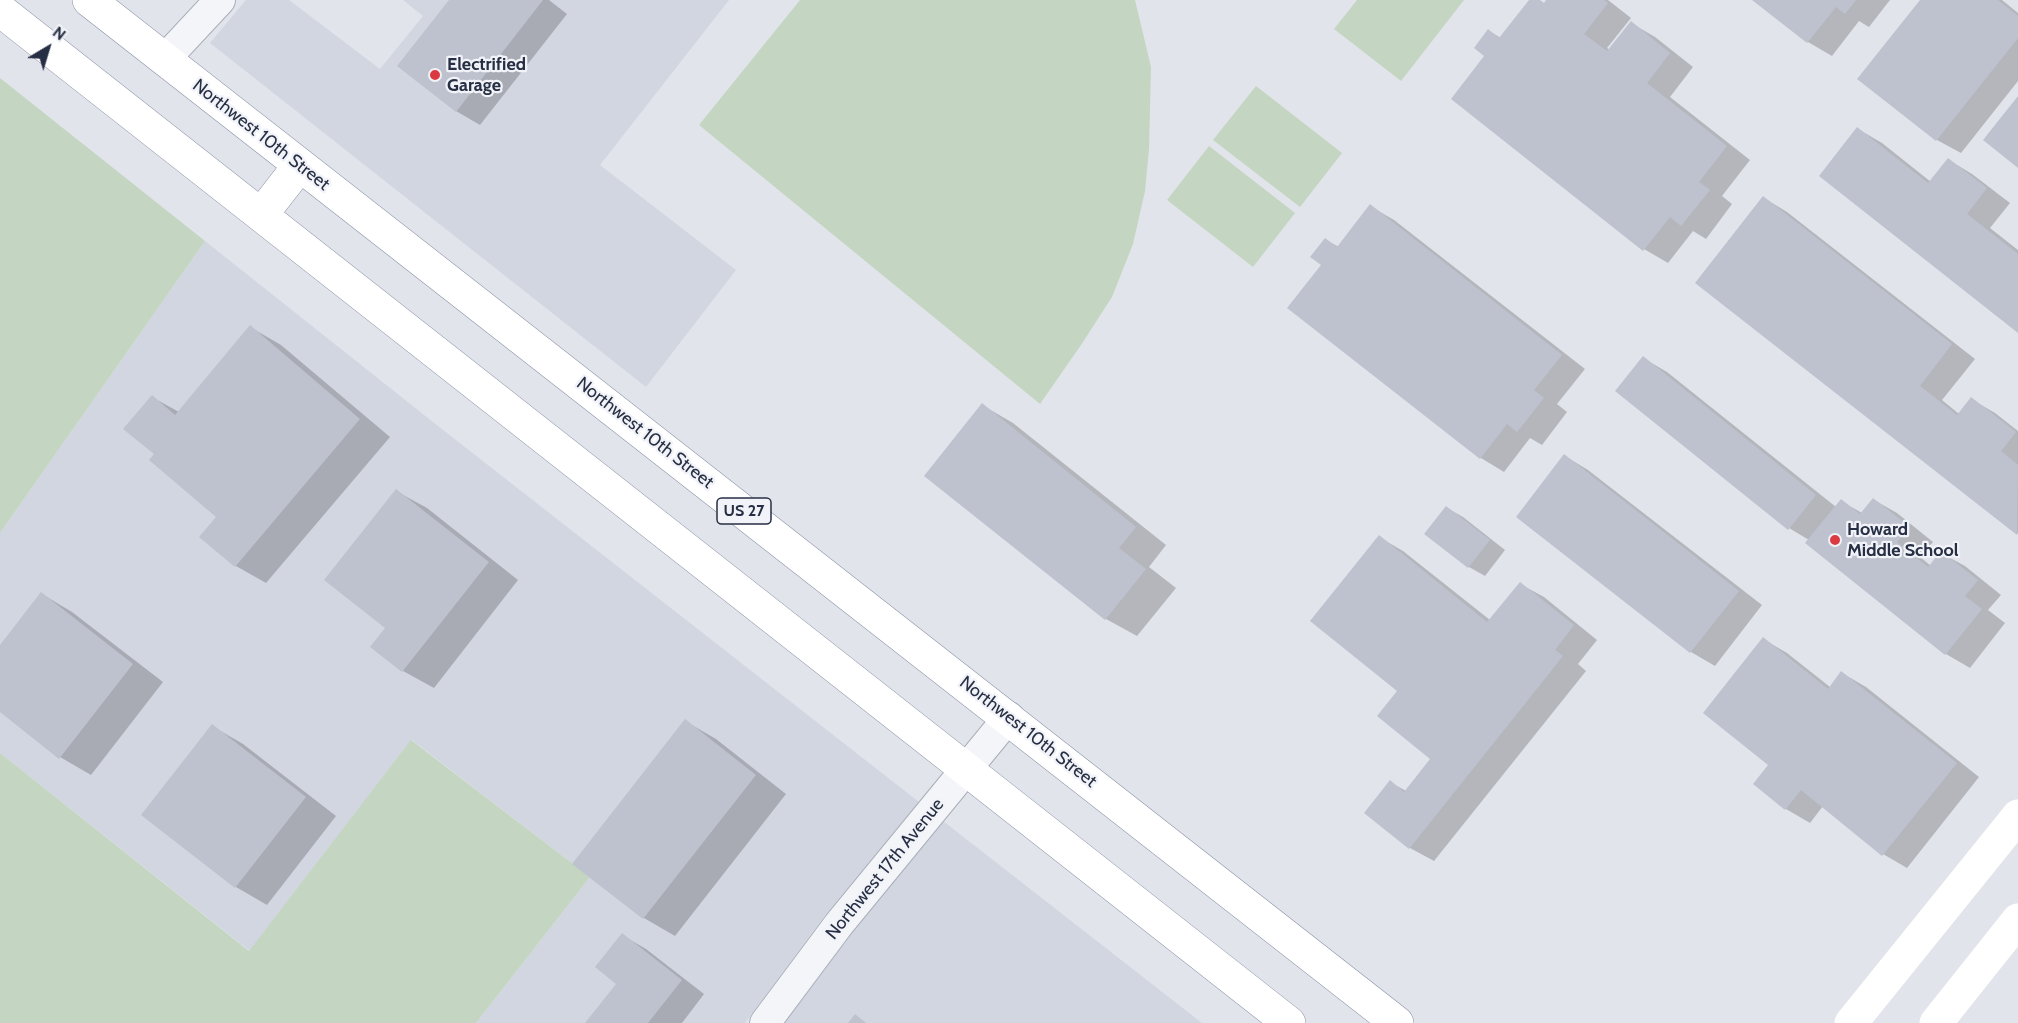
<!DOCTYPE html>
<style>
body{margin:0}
#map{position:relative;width:2018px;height:1023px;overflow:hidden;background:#e1e4eb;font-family:Cabin,sans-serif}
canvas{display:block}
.north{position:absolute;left:18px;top:18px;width:60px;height:60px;-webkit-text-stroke:4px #f1f3f8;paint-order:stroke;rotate:38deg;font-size:16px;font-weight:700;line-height:24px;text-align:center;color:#272f44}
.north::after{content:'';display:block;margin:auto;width:21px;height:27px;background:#272f44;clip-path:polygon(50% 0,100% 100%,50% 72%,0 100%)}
</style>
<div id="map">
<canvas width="2018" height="1023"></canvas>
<div class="north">N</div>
</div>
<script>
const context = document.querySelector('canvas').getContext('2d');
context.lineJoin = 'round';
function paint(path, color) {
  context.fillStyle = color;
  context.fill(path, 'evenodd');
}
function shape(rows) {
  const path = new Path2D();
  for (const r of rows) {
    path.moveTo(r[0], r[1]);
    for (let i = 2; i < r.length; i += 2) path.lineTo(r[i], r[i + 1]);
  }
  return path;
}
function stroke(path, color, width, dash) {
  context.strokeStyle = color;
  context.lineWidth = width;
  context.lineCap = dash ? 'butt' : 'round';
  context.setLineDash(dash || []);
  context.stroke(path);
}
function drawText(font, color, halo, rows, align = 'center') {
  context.font = font + ' Cabin,sans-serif';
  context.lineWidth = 4.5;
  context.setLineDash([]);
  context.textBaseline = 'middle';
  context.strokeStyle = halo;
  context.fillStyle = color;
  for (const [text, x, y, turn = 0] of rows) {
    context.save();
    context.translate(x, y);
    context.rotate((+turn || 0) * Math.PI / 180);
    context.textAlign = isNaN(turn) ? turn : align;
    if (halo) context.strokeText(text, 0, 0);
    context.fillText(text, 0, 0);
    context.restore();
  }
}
const built = shape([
 [246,0,289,0,380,69,423,16,403,0,729,0,600,165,736,270,646,387,210,43],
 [205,241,438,426,919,802,826,914,745,1023,476,1023,590,877,412,740,250,951,0,753,0,533],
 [943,821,1202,1023,784,1023,851,933]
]);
const green = shape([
 [800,0,1135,0,1151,67,1149,149,1145,191,1133,244,1112,297,1081,345,1040,404,699,125],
 [1357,0,1464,0,1401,81,1334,29],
 [0,78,205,241,0,533],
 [1256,86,1342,153,1300,207,1213,140],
 [1209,146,1295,213,1253,267,1167,200],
 [411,740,590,877,476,1023,0,1023,0,753,249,951]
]);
const shadow = shape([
 [451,0,549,0,567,14,480,125,456,111],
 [1531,0,1539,0,1545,4,1548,0,1608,0,1631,18,1607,48,1610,50,1631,23,1655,37,1693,67,1670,97,1750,160,1722,196,1732,204,1706,239,1693,231,1668,263,1644,249,1486,56,1489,31,1501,38],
 [1755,0,1890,0,1869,27,1859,21,1832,56,1808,42],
 [1922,0,2002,0,2018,13,2018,81,1961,153,1937,140,1860,78],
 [1858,129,1882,143,1931,182,1949,160,1972,174,2010,203,1990,228,2018,250,2018,331],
 [1764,198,1787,212,1975,359,1942,400,1959,414,1971,399,1995,413,2018,431,2018,534,1697,283],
 [1370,206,1394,220,1585,369,1557,404,1567,412,1542,445,1530,438,1504,472,1481,458,1323,265,1326,240,1339,247],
 [250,327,281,345,390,437,266,583,236,566,218,516,156,454,152,397,179,412],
 [1643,358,1667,372,1836,507,1841,501,1862,513,1874,500,1897,513,1933,542,1920,557,1931,566,1941,553,1965,566,2001,595,1988,610,2005,623,1970,668,1946,654,1808,543,1809,540,1789,528],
 [982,405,1013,423,1166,545,1149,567,1176,588,1137,636,1106,619],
 [1565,456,1588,470,1762,605,1715,666,1691,652,1518,517],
 [396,491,427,508,518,580,434,688,403,671,372,647,387,628],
 [1447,508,1463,517,1505,550,1485,576,1469,567],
 [1379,537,1403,551,1490,620,1520,584,1544,597,1597,640,1578,664,1586,671,1434,861,1410,848,1366,812,1390,782,1406,791,1432,759,1399,690],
 [42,594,72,612,163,682,91,775,60,757,0,710,0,647],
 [1763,639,1787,653,1830,687,1842,673,1866,687,1979,777,1907,868,1883,854,1823,806,1810,823,1786,809,1755,784,1770,765],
 [685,721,716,739,786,794,675,936,644,918,574,863],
 [212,726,243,744,336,816,267,905,236,887,143,814],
 [622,935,646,949,704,994,682,1023,587,1023,618,983]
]);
const building = shape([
 [449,0,543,0,456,112,397,66],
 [1529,0,1540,0,1544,3,1546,0,1604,0,1608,3,1584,34,1607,51,1631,21,1670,53,1647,83,1727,146,1699,182,1710,190,1681,226,1670,217,1643,251,1451,99,1484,56,1474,48,1488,29,1499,38],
 [1752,0,1856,0,1845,14,1836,7,1807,43],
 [1920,0,1998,0,2018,16,2018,38,1936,141,1857,79],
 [2018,96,2018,168,1983,140],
 [1857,127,1928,183,1948,158,1987,188,1967,214,2018,254,2018,333,1819,176],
 [1763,196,1952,344,1920,386,1957,415,1971,397,2016,432,2001,451,2018,465,2017,535,1695,283],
 [1370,204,1562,355,1534,390,1544,398,1517,432,1507,424,1480,459,1287,308,1321,265,1310,257,1325,238,1337,247],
 [250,325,360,419,235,567,199,537,216,517,149,460,154,454,123,429,152,395,175,415],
 [1643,356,1816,495,1788,530,1615,391],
 [982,403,1136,527,1119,548,1146,569,1105,620,924,476],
 [1564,454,1739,591,1690,653,1516,517],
 [396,489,489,562,402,672,370,647,385,628,324,580],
 [1873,498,1910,527,1897,542,1928,567,1941,551,1978,580,1965,596,1982,609,1945,655,1805,543,1841,499,1860,514],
 [1446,506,1490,540,1468,568,1424,534],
 [1379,535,1487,622,1520,582,1574,625,1555,650,1563,656,1409,849,1364,813,1390,780,1404,792,1430,759,1377,716,1397,691,1310,621],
 [41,592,133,664,59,759,0,712,0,645],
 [1763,637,1828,689,1841,671,1957,763,1882,856,1801,790,1785,810,1753,784,1768,765,1703,713],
 [685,719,756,775,643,919,572,864],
 [212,724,306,797,235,888,141,815],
 [622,933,682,980,648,1023,585,1023,616,984,595,967],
 [855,1014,866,1023,848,1023]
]);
const street = shape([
 [165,59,220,0],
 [765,1023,839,924,1009,717]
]);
const secondary = shape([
 [1851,1023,2018,816],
 [1936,1023,2018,920]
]);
const highway = shape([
 [89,0,1397,1023],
 [0,10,1289,1023],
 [261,215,300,165]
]);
const markers = [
 [435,75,6,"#dc3a42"],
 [1835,540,6,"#dc3a42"]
];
const shields = [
 [744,511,54]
];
const shieldNames = [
 ["US 27",744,511]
];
const poiNames = [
 ["Electrified",447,65],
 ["Garage",447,86],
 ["Howard",1847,530],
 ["Middle School",1847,551]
];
const streetNames = [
 ["Northwest 10th Street",261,135,38],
 ["Northwest 10th Street",645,433,38],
 ["Northwest 10th Street",1028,732,38],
 ["Northwest 17th Avenue",885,869,-51]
];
paint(built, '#d2d6e0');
paint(green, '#c4d6c1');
paint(shadow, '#0003');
paint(building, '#bdc2ce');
stroke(street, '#a9aeb9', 32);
stroke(highway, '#868fa3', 34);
stroke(street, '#f4f5f9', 30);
stroke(secondary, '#fff', 33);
stroke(highway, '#fff', 33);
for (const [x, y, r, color] of markers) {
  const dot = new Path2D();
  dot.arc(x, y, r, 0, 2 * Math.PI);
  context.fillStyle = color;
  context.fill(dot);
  stroke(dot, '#f1f3f8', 2);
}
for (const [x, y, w] of shields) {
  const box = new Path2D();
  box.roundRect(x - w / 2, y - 13, w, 26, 4.5);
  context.fillStyle = '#f1f3f8';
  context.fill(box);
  stroke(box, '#272f44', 1.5);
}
drawText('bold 16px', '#272f44', null, shieldNames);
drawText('bold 18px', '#272f44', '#f1f3f8', poiNames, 'left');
drawText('18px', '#272f44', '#f1f3f8', streetNames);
</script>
